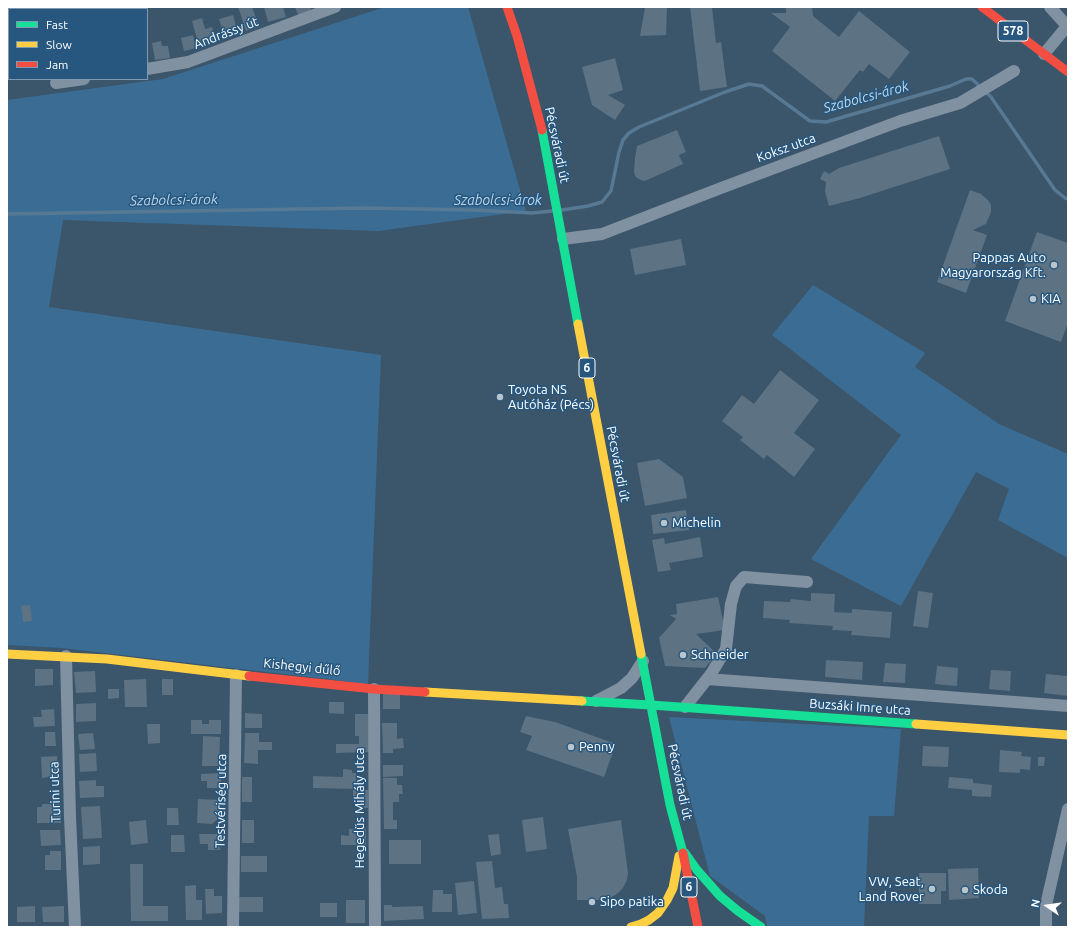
<!DOCTYPE html>
<meta charset="utf-8">
<style>
body{margin:0}
#map{position:relative;width:1075px;height:934px;overflow:hidden;background:#3b556a;font-family:Ubuntu,sans-serif}
canvas{display:block}
.frame{position:absolute;inset:0;border:8px solid #fff;pointer-events:none}
.legend{position:absolute;left:8px;top:8px;width:140px;height:72px;box-sizing:border-box;background:#27577e;border:1px solid #7d9ab2;margin:0;padding:5px 7px;list-style:none;font-size:12px;color:#fff}
.legend li{display:flex;align-items:center;gap:8px;height:20px}
.legend b{width:20px;border:1px solid #7d9ab2}
.north{position:absolute;left:1027px;top:886px;width:40px;height:40px;-webkit-text-stroke:3px #27577e;paint-order:stroke;rotate:283deg;font-size:11px;font-weight:700;line-height:16px;text-align:center;color:#fff}
.north::after{content:'';display:block;margin:auto;width:14px;height:18px;background:#fff;clip-path:polygon(50% 0,100% 100%,50% 72%,0 100%)}
</style>
<div id="map">
<canvas width="1075" height="934"></canvas>
<div class="frame"></div>
<ul class="legend">
<li><b style="height:5px;background:#16e098"></b>Fast</li>
<li><b style="height:5px;background:#ffcf43"></b>Slow</li>
<li><b style="height:5px;background:#f24e42"></b>Jam</li>
</ul>
<div class="north">N</div>
</div>
<script>
const context = document.querySelector('canvas').getContext('2d');
context.lineJoin = 'round';
function paint(path, color) {
  context.fillStyle = color;
  context.fill(path, 'evenodd');
}
function shape(rows) {
  const path = new Path2D();
  for (const r of rows) {
    path.moveTo(r[0], r[1]);
    for (let i = 2; i < r.length; i += 2) path.lineTo(r[i], r[i + 1]);
  }
  return path;
}
function stroke(path, color, width, dash) {
  context.strokeStyle = color;
  context.lineWidth = width;
  context.lineCap = dash ? 'butt' : 'round';
  context.setLineDash(dash || []);
  context.stroke(path);
}
function drawText(font, color, halo, rows, align = 'center') {
  context.font = font + ' Ubuntu,sans-serif';
  context.lineWidth = 3;
  context.setLineDash([]);
  context.textBaseline = 'middle';
  context.strokeStyle = halo;
  context.fillStyle = color;
  for (const [text, x, y, turn = 0] of rows) {
    context.save();
    context.translate(x, y);
    context.rotate((+turn || 0) * Math.PI / 180);
    context.textAlign = isNaN(turn) ? turn : align;
    if (halo) context.strokeText(text, 0, 0);
    context.fillText(text, 0, 0);
    context.restore();
  }
}
const green = shape([
 [385,7,468,7,526,211,378,231,63,220,49,307,381,355,368,684,62,648,7,645,7,100,163,79],
 [813,285,925,353,915,367,999,424,1068,454,1068,558,998,520,1009,489,976,472,901,606,811,559,901,435,772,335],
 [669,717,901,729,894,816,869,816,864,927,767,927,765,916,710,876]
]);
const stream = shape([
 [562,210,588,206,602,202,611,191,619,152,623,140,629,133,639,127,725,92,749,84,762,86,810,121,826,122,950,86,966,79,972,79,991,97,1055,190,1065,198,1068,199],
 [7,214,364,208,472,210,532,213,552,211]
]);
const building = shape([
 [238,7,252,7,259,27,246,31],
 [264,7,283,7,286,17,268,22],
 [295,7,310,7,312,12,299,17],
 [645,7,667,7,666,35,640,36],
 [690,7,712,7,716,43,721,42,727,87,700,91],
 [786,7,812,7,813,16,839,37,859,11,910,52,889,79,869,64,863,72,860,70,835,101,772,51,790,27,771,13,786,13],
 [233,15,238,33,225,38,219,19],
 [202,18,205,29,212,27,216,42,199,46,192,21],
 [193,35,196,48,184,51,181,38],
 [161,41,162,46,168,46,170,58,155,60,152,43],
 [615,58,623,90,608,95,625,105,615,120,592,105,582,67],
 [677,130,686,152,679,155,683,164,647,180,643,181,637,178,635,176,634,171,635,158,637,146],
 [939,136,950,169,860,198,829,206,825,192,826,182,820,179,824,171,829,174,839,168],
 [970,190,981,194,988,200,991,205,991,212,986,224,973,230,987,235,966,293,937,282],
 [1037,232,1068,243,1068,323,1061,342,1005,321],
 [681,239,686,265,635,275,630,249],
 [780,370,819,400,794,433,815,449,794,477,767,455,764,459,740,440,743,437,722,421,742,395,754,404],
 [659,459,683,477,687,498,645,506,637,463],
 [686,510,689,530,653,534,651,515],
 [700,537,703,557,669,563,671,570,658,572,652,540,664,538,665,544],
 [918,591,933,593,928,628,913,626],
 [811,593,835,594,834,612,852,613,852,609,892,612,890,638,851,635,852,631,832,630,833,626,789,623,790,620,763,618,764,601,790,602,791,599,811,601],
 [718,597,725,630,696,634,717,654,705,668,665,666,659,638,676,619,670,615,677,614,676,604],
 [30,605,32,621,23,622,21,606],
 [826,660,863,662,862,680,825,677],
 [885,663,906,664,905,683,883,682],
 [937,666,958,668,957,686,935,684],
 [35,669,53,669,53,685,35,686],
 [991,670,1011,671,1010,691,989,689],
 [95,671,96,692,76,693,74,672],
 [1046,674,1068,676,1068,696,1044,693],
 [146,679,147,707,125,707,124,680],
 [162,679,173,679,173,695,162,695],
 [108,689,119,689,119,698,108,699],
 [383,693,400,694,400,709,383,709],
 [329,702,344,702,344,714,329,713],
 [96,703,96,721,76,722,76,704],
 [54,709,55,726,34,727,33,717,42,717,41,710],
 [245,713,262,714,262,728,245,728],
 [355,714,368,714,369,752,336,753,336,744,359,744,359,736,355,736],
 [526,716,555,722,616,744,604,777,526,750,532,736,520,732],
 [191,720,202,720,202,724,209,724,209,720,221,720,221,734,191,734],
 [382,723,397,723,397,739,403,738,404,748,393,749,393,753,383,753],
 [147,724,160,724,160,743,148,744],
 [45,732,55,732,56,746,45,746],
 [93,733,95,749,80,750,78,734],
 [245,733,259,733,259,742,272,742,272,750,258,750,258,764,244,763],
 [203,736,220,737,219,766,202,766],
 [923,746,949,747,948,767,922,766],
 [1000,750,1022,752,1021,756,1031,757,1030,770,1020,769,1020,773,999,772],
 [96,753,97,771,80,772,79,754],
 [57,756,58,776,42,778,41,757],
 [1038,757,1045,757,1044,766,1038,766],
 [383,765,403,765,403,776,383,777],
 [343,769,352,770,352,773,356,773,356,789,313,788,313,776,343,777],
 [221,773,221,788,207,788,207,781,201,781,201,774],
 [242,777,252,777,252,802,242,802],
 [949,777,973,779,973,783,992,785,991,797,972,796,972,790,948,788],
 [383,778,397,778,397,785,402,785,403,794,399,794,399,802,393,802,393,820,397,820,397,829,384,829],
 [96,780,96,786,104,786,104,797,80,798,79,781],
 [353,790,368,790,368,808,359,808,359,802,353,802],
 [198,799,220,800,220,817,212,824,197,823],
 [42,804,61,804,61,823,37,823,37,807,42,807],
 [100,806,102,838,83,839,81,807],
 [167,808,178,808,179,825,167,825],
 [543,817,547,849,526,852,522,820],
 [146,820,148,843,131,845,129,822],
 [242,820,254,820,254,843,242,843],
 [621,820,628,873,627,880,623,888,618,893,612,897,601,900,577,900,577,877,568,829],
 [349,829,366,829,366,845,341,845,341,835,349,836],
 [40,830,60,830,61,845,41,846],
 [199,834,219,834,220,850,208,850,208,844,200,844],
 [499,834,501,854,491,856,488,835],
 [171,835,184,835,185,852,171,852],
 [389,840,421,840,421,864,389,864],
 [100,846,100,864,83,865,83,847],
 [50,851,61,851,61,870,45,870,45,855,50,855],
 [241,856,267,856,267,872,241,872],
 [492,861,495,888,502,887,504,904,508,904,509,918,482,919,476,862],
 [130,864,143,864,143,906,168,906,168,921,131,921],
 [978,868,979,898,949,900,948,869],
 [919,873,946,873,946,891,941,891,941,904,919,904],
 [474,881,477,913,458,915,455,883],
 [196,885,196,900,202,900,202,920,186,920,185,886],
 [205,889,214,889,214,896,222,896,222,913,206,914],
 [433,890,443,890,443,894,452,894,452,912,432,912],
 [239,897,263,897,263,912,239,912],
 [346,900,365,900,365,923,346,923],
 [320,903,337,903,337,917,320,917],
 [384,905,392,905,392,907,423,906,424,919,384,921],
 [35,906,35,922,17,922,17,907],
 [64,906,64,922,43,922,42,907]
]);
const street = shape([
 [1050,7,1068,27],
 [1044,54,1068,25],
 [147,69,188,62,335,7],
 [56,83,84,79],
 [563,239,602,234,721,188,900,121,960,103,1014,71],
 [66,656,70,817,75,927],
 [707,679,1068,706],
 [374,689,375,927],
 [596,701,621,688,632,678,643,661],
 [685,707,711,674,726,649,731,604,736,586,744,577,807,582],
 [233,927,236,675],
 [1046,927,1046,905,1068,809]
]);
const fast = shape([
 [542,130,578,324],
 [641,654,670,805,683,853],
 [582,701,651,705,916,724],
 [685,853,697,870,720,896,738,911,761,927]
]);
const slow = shape([
 [578,324,641,654],
 [7,654,107,659,249,676],
 [425,692,582,701],
 [916,724,1068,735],
 [631,927,641,924,649,920,658,913,667,900,673,888,679,856]
]);
const jam = shape([
 [507,7,517,36,542,130],
 [982,7,1068,72],
 [249,676,374,689,425,692],
 [683,853,698,927]
]);
const markers = [
 [1054,265,4,"#bac4cb"],
 [1033,299,4,"#bac4cb"],
 [500,397,4,"#bac4cb"],
 [664,523,4,"#bac4cb"],
 [683,655,4,"#bac4cb"],
 [571,747,4,"#bac4cb"],
 [932,889,4,"#bac4cb"],
 [965,890,4,"#bac4cb"],
 [592,902,4,"#bac4cb"]
];
const shields = [
 [1013,31,30],
 [587,368,16],
 [689,887,16]
];
const shieldNames = [
 ["578",1013,31],
 ["6",587,368],
 ["6",689,887]
];
const streetNames = [
 ["Andrássy út",226,33,-21],
 ["Pécsváradi út",557,145,78],
 ["Koksz utca",786,148,-20],
 ["Pécsváradi út",618,464,79],
 ["Kishegyi dűlő",302,667,6],
 ["Buzsáki Imre utca",860,707,4],
 ["Pécsváradi út",680,782,78],
 ["Turini utca",55,792,-92],
 ["Testvériség utca",221,801,-89],
 ["Hegedüs Mihály utca",360,808,-90]
];
const poiNames = [
 ["Pappas Auto",1046,258,"right"],
 ["Magyarország Kft.",1046,273,"right"],
 ["KIA",1041,299],
 ["Toyota NS",508,390],
 ["Autóház (Pécs)",508,405],
 ["Michelin",672,523],
 ["Schneider",691,655],
 ["Penny",579,747],
 ["VW, Seat,",924,882,"right"],
 ["Land Rover",924,897,"right"],
 ["Skoda",973,890],
 ["Sipo patika",600,902]
];
const waterNames = [
 ["Szabolcsi-árok",866,97,-15],
 ["Szabolcsi-árok",174,200,-1],
 ["Szabolcsi-árok",498,200]
];
paint(green, '#3b6d94');
stroke(stream, '#577993', 3.5);
paint(building, '#5d7282');
stroke(street, '#8091a1', 12);
stroke(fast, '#16e098', 9);
stroke(slow, '#ffcf43', 9);
stroke(jam, '#f24e42', 9);
for (const [x, y, r, color] of markers) {
  const dot = new Path2D();
  dot.arc(x, y, r, 0, 2 * Math.PI);
  context.fillStyle = color;
  context.fill(dot);
  stroke(dot, '#27577e', 1.5);
}
for (const [x, y, w] of shields) {
  const box = new Path2D();
  box.roundRect(x - w / 2, y - 10, w, 20, 3);
  context.fillStyle = '#27577e';
  context.fill(box);
  stroke(box, '#fff', 1);
}
drawText('bold 12px', '#fff', null, shieldNames);
drawText('13px', '#fff', '#27577e', streetNames);
drawText('13px', '#fff', '#27577e', poiNames, 'left');
drawText('italic 14px', '#b8d6ec', '#27577e', waterNames);
</script>
